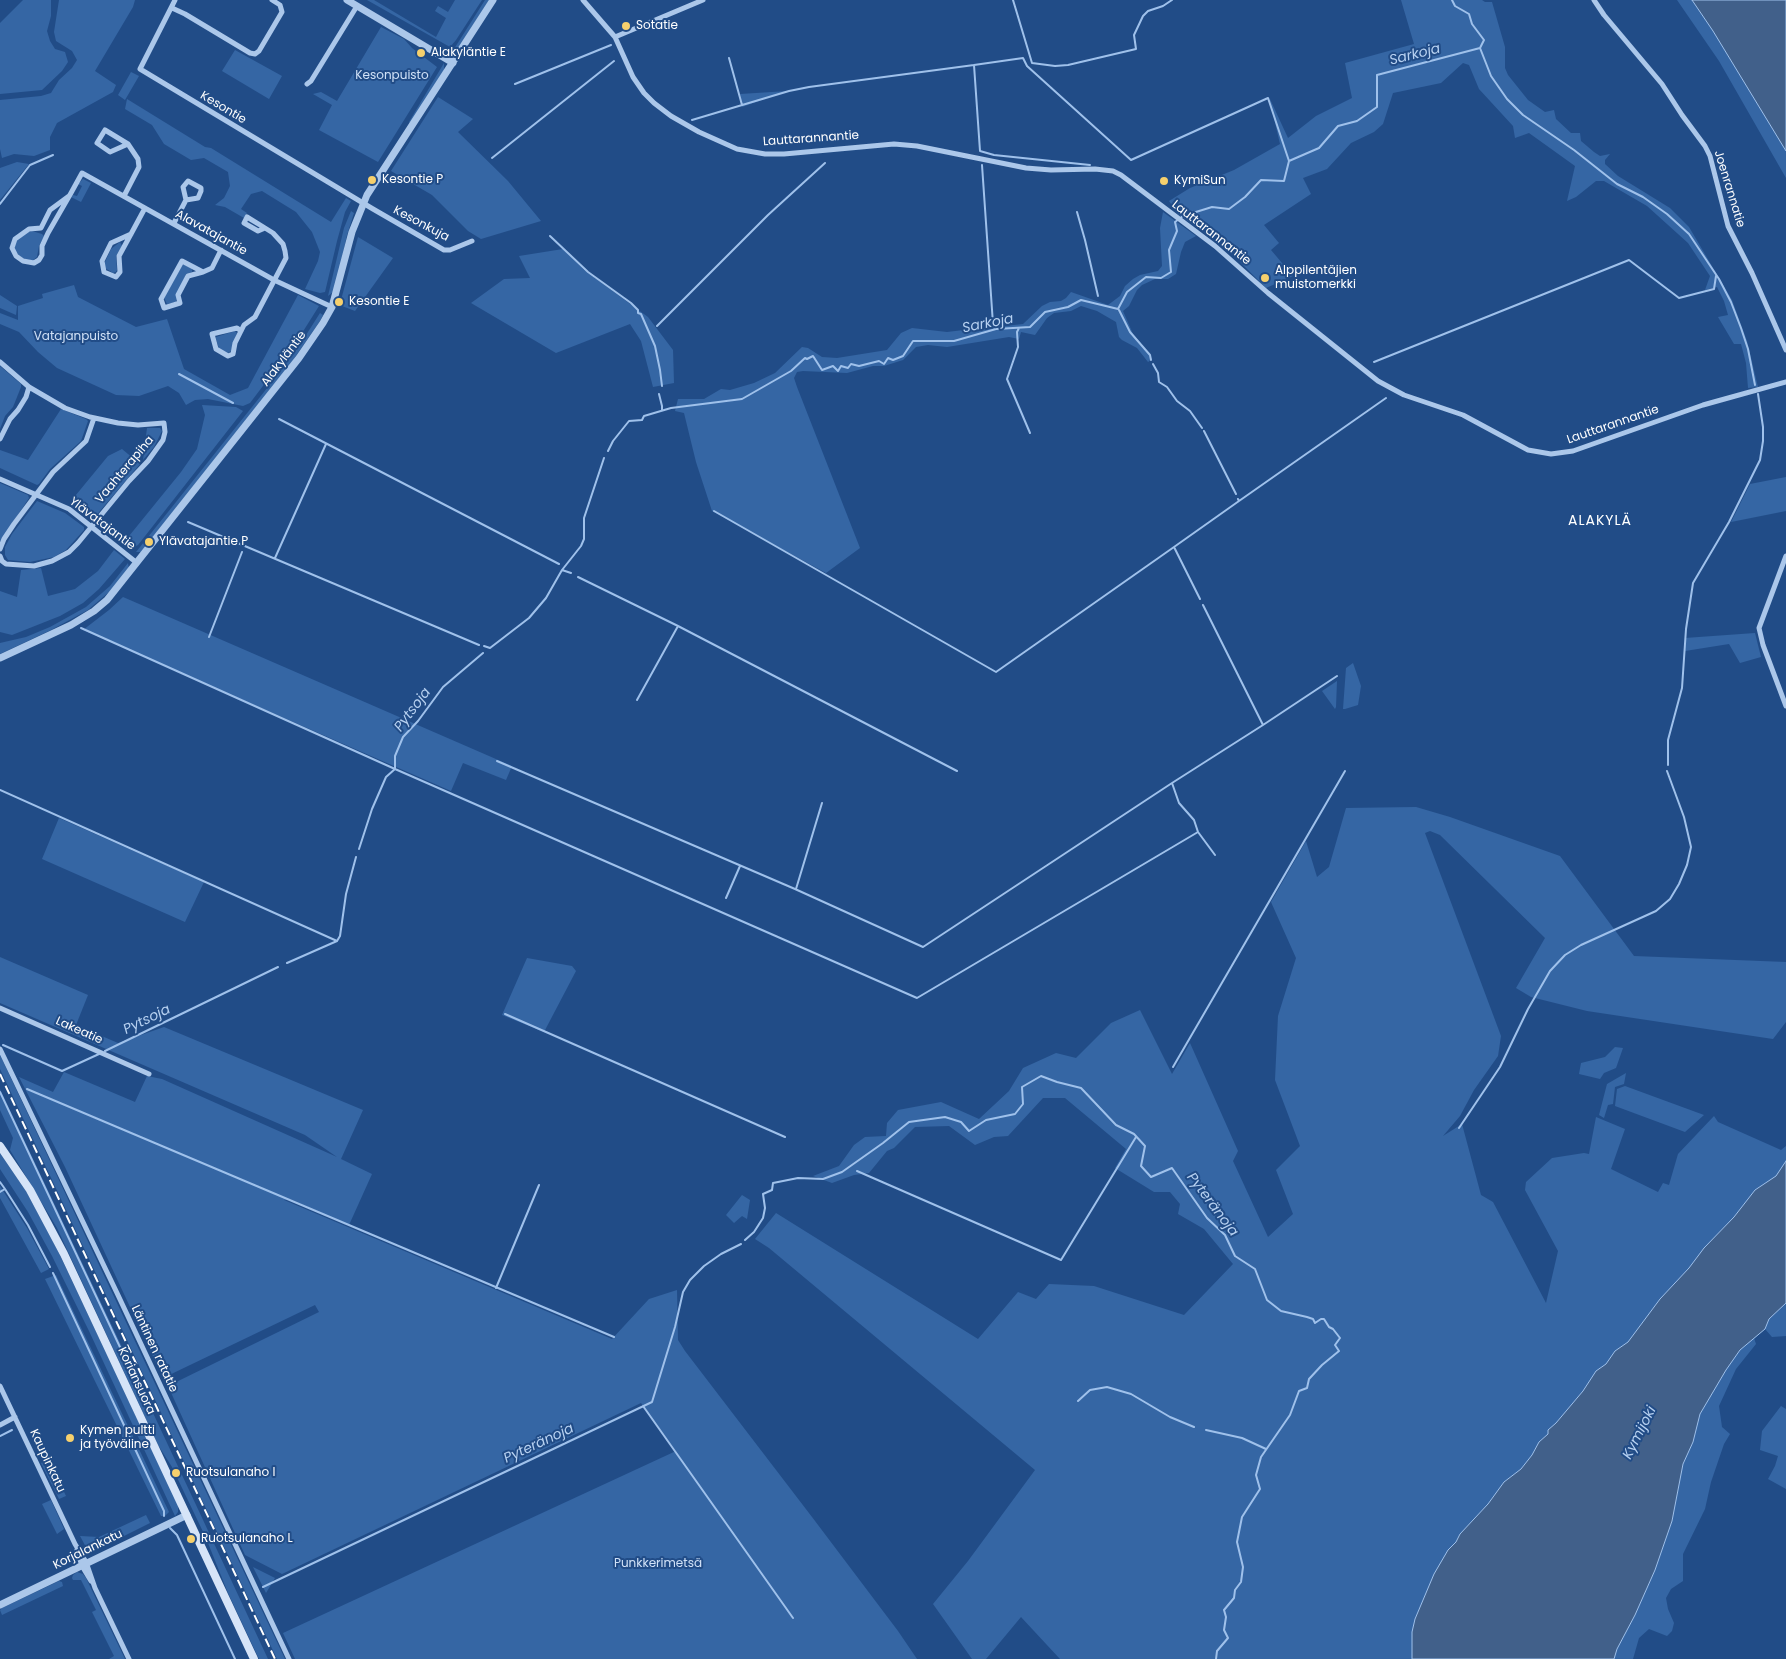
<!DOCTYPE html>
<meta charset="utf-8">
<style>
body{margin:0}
canvas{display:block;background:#214c87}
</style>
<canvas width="1786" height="1659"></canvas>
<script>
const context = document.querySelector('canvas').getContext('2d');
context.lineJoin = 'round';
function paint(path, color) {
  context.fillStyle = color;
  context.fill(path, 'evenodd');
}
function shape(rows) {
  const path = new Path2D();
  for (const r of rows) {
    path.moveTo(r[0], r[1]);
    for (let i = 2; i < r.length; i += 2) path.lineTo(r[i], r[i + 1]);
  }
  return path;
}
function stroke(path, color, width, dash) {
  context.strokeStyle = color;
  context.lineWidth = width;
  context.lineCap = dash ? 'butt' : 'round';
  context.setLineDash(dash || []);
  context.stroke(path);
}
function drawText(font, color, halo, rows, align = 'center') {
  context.font = font + ' Poppins,sans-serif';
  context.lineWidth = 4;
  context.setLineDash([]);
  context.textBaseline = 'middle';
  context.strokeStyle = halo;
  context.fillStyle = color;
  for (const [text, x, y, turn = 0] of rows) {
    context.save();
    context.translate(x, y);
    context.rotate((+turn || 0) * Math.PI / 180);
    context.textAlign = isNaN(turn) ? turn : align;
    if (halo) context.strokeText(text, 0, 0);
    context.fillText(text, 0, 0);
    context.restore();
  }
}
const green = shape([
 [23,0,51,0,51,16,47,31,50,41,55,49,65,52,68,62,62,71,42,90,0,94,0,23],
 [59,0,135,0,133,7,95,71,116,85,113,92,57,123,50,137,50,150,34,156,14,154,2,158,0,149,0,100,41,96,51,93,59,80,72,68,77,60,72,51,56,41,54,32],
 [367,0,374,0,436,37,446,18,435,11,438,6,448,12,455,0,482,0,456,40,450,47],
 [485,0,489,0,457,50,454,49],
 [1401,0,1482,0,1485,2,1492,2,1505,47,1505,68,1508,75,1528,100,1545,112,1554,110,1556,119,1571,133,1580,133,1581,141,1594,152,1600,156,1610,154,1605,160,1605,164,1618,176,1670,208,1689,227,1732,300,1747,341,1758,387,1748,388,1746,363,1741,344,1734,344,1718,317,1728,315,1724,301,1717,287,1705,290,1710,276,1688,243,1647,206,1604,181,1596,181,1576,197,1567,201,1575,166,1529,133,1515,138,1513,126,1479,89,1469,65,1463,63,1441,83,1393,93,1383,124,1374,132,1351,143,1327,169,1303,178,1311,194,1264,225,1279,243,1271,250,1293,276,1266,288,1242,264,1233,253,1178,214,1169,201,1190,188,1234,170,1280,144,1269,97,1288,138,1316,116,1352,98,1345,63,1414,44],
 [1677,0,1692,0,1713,31,1786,151,1786,178,1719,61],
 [381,27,404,39,412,48,437,67,378,162,319,130,332,105,313,94,321,92,337,101],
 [235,50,282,76,269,99,222,71],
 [444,63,444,70,410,123,409,122],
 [131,72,139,76,125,100,118,95],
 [788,91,742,107,740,94],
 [438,97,473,119,458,132,508,181,541,221,481,239,468,231,432,195,391,171],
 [127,99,205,147,211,148,331,222,346,198,351,201,345,212,337,241,325,292,320,293,305,289,318,261,320,252,312,232,296,212,262,191,251,194,241,209,247,213,244,218,225,207,215,205,224,198,230,186,228,172,204,158,191,160,164,144,152,125,125,109],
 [17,162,29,164,0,200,0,168],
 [83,179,91,183,81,202,71,197,73,195,77,196,82,186,78,184],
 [351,211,354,213,347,235,337,281,333,292,328,296,344,228],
 [1163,212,1196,236,1185,242,1181,252,1176,274,1168,279,1155,279,1142,285,1137,290,1129,306,1123,311,1133,334,1148,352,1152,359,1148,362,1137,348,1122,340,1119,337,1116,322,1097,311,1081,306,1071,311,1054,313,1047,318,1035,335,1021,332,1019,339,1009,337,947,347,928,345,916,347,903,360,884,366,873,366,847,373,803,371,797,372,794,378,797,387,860,548,826,573,712,511,696,462,684,413,675,411,678,399,704,399,721,389,730,390,754,383,775,373,802,347,808,348,822,357,837,358,887,350,901,333,912,328,947,332,972,329,991,320,995,323,1005,326,1023,324,1042,306,1050,302,1061,301,1066,298,1071,292,1108,305,1120,296,1125,286,1133,279,1140,275,1158,271,1162,266,1160,228],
 [32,231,42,234,44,236,39,246,37,257,32,261,25,260,15,252,14,246,17,240,28,232],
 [358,237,393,258,355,311,342,306,341,300],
 [120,242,122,246,116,256,117,270,116,272,113,273,105,268,105,262,111,249],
 [563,249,584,270,648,317,673,350,674,383,653,387,641,341,630,324,556,353,471,303,504,279,530,278,519,256],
 [183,264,192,269,192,272,186,274,176,302,167,304,164,298],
 [74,285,78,297,136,327,167,319,184,369,230,395,248,388,298,295,319,306,297,341,250,403,243,406,208,399,195,400,186,405,179,393,168,386,139,396,116,395,57,368,38,352,19,332,0,324,0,313,18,320,18,306,43,298,42,294],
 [0,295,17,306,16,315,0,308],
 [320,313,323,315,320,321,291,363,141,552,136,552,264,392,301,343],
 [235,331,237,333,231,351,228,353,219,349,216,339,216,337],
 [0,366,21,384,21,387,13,407,5,416,0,429],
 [202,405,236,407,243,411,138,545,134,547,130,546,125,541,181,472,197,449,205,415],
 [61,409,86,419,88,421,81,441,50,469,39,484,37,485,0,468,0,450,28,460],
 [147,428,160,428,162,431,154,447,143,460],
 [122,449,140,464,94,518,71,501,108,456],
 [1786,477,1786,511,1731,522,1750,484],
 [0,483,28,495,29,498,0,542],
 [37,501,65,513,84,527,84,530,66,550,54,557,30,562,8,560,5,555,5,547,12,534],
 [114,550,125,559,99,589,83,603,60,616,12,635,0,632,0,591,17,597,21,570,41,568,48,596,75,589,98,571],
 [128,563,129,569,117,585,88,610,51,630,0,654,0,643,26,637,50,627,86,607,110,586],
 [123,597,512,766,506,780,463,763,451,791,83,630,109,610],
 [1755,633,1761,657,1740,663,1729,644,1685,651,1685,638],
 [1353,663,1361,686,1358,705,1345,709,1343,709,1346,668],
 [1337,681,1336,707,1335,709,1322,691],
 [1416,807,1450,817,1560,856,1634,956,1786,962,1786,1022,1773,1039,1587,1011,1531,997,1516,988,1545,938,1440,835,1430,831,1425,833,1501,1036,1498,1056,1474,1090,1460,1116,1443,1136,1462,1124,1481,1195,1493,1202,1546,1303,1558,1251,1525,1190,1526,1182,1552,1158,1584,1153,1589,1154,1596,1117,1625,1129,1611,1169,1658,1192,1663,1183,1669,1185,1678,1154,1714,1116,1718,1122,1781,1150,1786,1146,1786,1161,1776,1176,1755,1190,1734,1217,1704,1248,1689,1268,1660,1299,1628,1342,1615,1351,1606,1364,1596,1371,1583,1391,1556,1423,1548,1430,1548,1434,1539,1442,1532,1455,1521,1469,1504,1482,1488,1504,1460,1534,1456,1542,1448,1550,1412,1632,1412,1659,1060,1659,1021,1617,986,1659,972,1659,933,1604,968,1561,1035,1470,769,1248,755,1239,776,1213,978,1339,1018,1292,1036,1299,1049,1284,1094,1286,1184,1315,1233,1264,1204,1229,1178,1214,1180,1204,1170,1192,1154,1192,1115,1168,1126,1149,1065,1098,1043,1098,1008,1136,994,1137,975,1145,949,1126,915,1127,894,1148,887,1151,869,1173,854,1175,832,1183,813,1176,839,1166,854,1145,865,1137,886,1136,887,1123,898,1110,941,1102,979,1119,1009,1091,1023,1068,1056,1053,1076,1058,1111,1023,1140,1010,1172,1074,1190,1043,1238,1151,1233,1161,1268,1237,1293,1214,1276,1170,1300,1146,1275,1080,1278,1016,1296,958,1271,902,1306,841,1317,877,1329,867,1346,808],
 [59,818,204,882,185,922,42,859],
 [0,957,88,995,76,1025,118,1043,164,1027,363,1110,341,1159,372,1174,349,1225,290,1199,284,1200,612,1339,649,1299,677,1290,678,1340,685,1351,812,1517,898,1631,917,1659,295,1659,283,1633,676,1451,641,1403,282,1574,245,1555,168,1386,319,1312,315,1305,163,1378,65,1167,19,1077,53,1092,64,1072,135,1102,147,1076,162,1079,337,1157,305,1135,0,1003],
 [527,958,572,966,576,971,544,1032,502,1015],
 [1615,1047,1623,1048,1616,1068,1604,1073,1600,1079,1579,1074,1581,1063,1605,1057],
 [0,1055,100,1267,285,1659,277,1659,210,1517,0,1069],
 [1626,1073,1624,1084,1615,1087,1613,1104,1608,1105,1604,1118,1599,1115,1607,1084],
 [1625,1086,1704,1115,1685,1132,1615,1106,1617,1089],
 [0,1089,139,1383,268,1659,259,1659,228,1593,206,1538,172,1467,158,1445,57,1228,10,1150,13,1138,0,1110],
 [0,1153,26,1191,58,1251,178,1505,178,1512,175,1516,89,1331,52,1256,28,1212,0,1169],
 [0,1186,27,1228,49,1269,41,1273,0,1198],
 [742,1195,750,1200,747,1219,742,1216,734,1223,726,1215],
 [56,1275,169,1512,165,1516,161,1516,45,1279],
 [1786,1303,1786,1336,1772,1337,1765,1329,1769,1319],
 [1754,1338,1756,1344,1736,1369,1719,1406,1722,1427,1730,1434,1724,1444,1711,1482,1705,1509,1683,1554,1683,1581,1671,1589,1666,1598,1668,1609,1674,1623,1672,1631,1667,1636,1649,1629,1639,1638,1633,1659,1614,1659,1617,1649,1635,1615,1655,1570,1672,1521,1683,1464,1693,1442,1700,1414,1726,1370,1740,1350],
 [1781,1406,1786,1409,1786,1489,1768,1479,1775,1466,1778,1456,1760,1450,1762,1431],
 [48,1459,66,1496,59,1499,41,1463],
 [51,1500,64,1529,57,1534,42,1504],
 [146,1515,150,1523,96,1550,87,1549,80,1536,99,1537],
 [253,1567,275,1578,266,1593],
 [77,1572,83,1574,86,1578,125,1659,109,1659,114,1656,92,1612,96,1610,81,1580,73,1580,72,1578,73,1575],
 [59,1581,62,1582,63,1586,2,1615,0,1610,2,1608]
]);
const water = shape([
 [1692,0,1786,0,1786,151,1713,31,1692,0],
 [1786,1161,1786,1303,1769,1319,1765,1329,1740,1350,1726,1370,1700,1414,1693,1442,1683,1464,1672,1521,1655,1570,1635,1615,1617,1649,1614,1659,1412,1659,1412,1632,1415,1619,1434,1574,1448,1550,1456,1542,1460,1534,1488,1504,1504,1482,1521,1469,1532,1455,1539,1442,1548,1434,1548,1430,1556,1423,1583,1391,1596,1371,1606,1364,1615,1351,1628,1342,1660,1299,1689,1268,1704,1248,1734,1217,1755,1190,1776,1176,1786,1161]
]);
const stream = shape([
 [1013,0,1032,63,1055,66,1068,65,1136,49,1134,35,1143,16,1148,11,1163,6,1172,0],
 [1480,48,1491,76,1507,99,1523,115,1574,150,1617,184,1643,197,1667,214,1689,234,1719,279,1731,302,1741,328,1748,349,1755,385],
 [729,58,742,105],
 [515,84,611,45],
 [692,120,789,91,809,87,974,65],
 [492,158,614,61],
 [982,165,993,324,996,329],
 [1090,165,994,155,980,151,974,65,1023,58,1027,66,1131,160,1268,98,1289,161],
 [0,204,30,165,53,155],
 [1077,212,1085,240,1098,296],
 [550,236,588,272,631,303,638,310,638,313,641,314,655,346,660,370,662,386],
 [1119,310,1130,332,1150,355,1151,360],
 [657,326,768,215,825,163],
 [1019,328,1017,332,1018,347,1007,379,1030,433],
 [1374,362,1629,260,1679,298,1714,289,1716,276],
 [1153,364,1158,373,1159,382,1167,387,1177,401,1190,411,1202,428],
 [179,374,233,403],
 [659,394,662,406,662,410],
 [279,419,559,564],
 [1204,431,1236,494],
 [608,451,613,441,629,421,642,420,644,416,671,408,742,399,791,371,805,358,807,359,813,356,822,370,833,366,838,371,841,366,848,368,851,364,859,366,879,361,884,364,888,358,893,360,903,356,913,341,954,341,996,329,1030,327,1045,312,1068,307,1081,300,1118,309,1127,292,1146,277,1161,278,1171,272,1169,250,1177,231,1175,222,1183,216,1212,207,1229,209,1245,197,1261,180,1284,181,1289,161,1319,148,1338,126,1357,121,1377,107,1377,75,1480,48,1484,40,1472,24,1469,14,1455,6,1452,0],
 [1239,501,1386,398],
 [714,511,996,672,1174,547],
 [188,522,479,645],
 [275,558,326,444],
 [562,570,571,573],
 [578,577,678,626,957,771],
 [1200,599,1174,547,1239,501,1238,499],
 [1203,605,1263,725,1172,783,1179,803,1194,820,1198,832,1215,855],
 [81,628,395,769,917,998,1198,832],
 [209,637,242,552],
 [484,646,490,648,529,618,546,598,562,570,581,546,584,539,584,518,604,458],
 [637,700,678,626],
 [1263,725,1337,676],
 [497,761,795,889,923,947,1172,783],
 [1668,765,1668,740,1682,688,1686,629,1693,583,1729,522,1760,460,1763,441,1763,427,1758,394],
 [0,790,337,941],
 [359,849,372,809,386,777,395,769,395,756,403,737,418,721,443,687,483,653],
 [796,889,822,803],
 [726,898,740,866],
 [287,963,337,941,340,936,346,894,356,857],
 [505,1014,785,1137],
 [3,1045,62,1071,99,1054],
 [105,1051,278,967],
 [1173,1067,1345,771],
 [27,1089,614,1337],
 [0,1092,150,1411],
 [1459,1128,1500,1067,1528,1009,1550,971,1565,955,1581,945,1656,911,1670,899,1679,884,1687,865,1691,847,1684,817,1667,771],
 [857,1171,1061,1260,1136,1137],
 [0,1182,5,1189,0,1192],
 [5,1189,28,1225,50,1267],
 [745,1240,754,1232,763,1218,765,1208,763,1194,772,1190,773,1183,798,1178,823,1179,842,1172,883,1143,909,1122,945,1117,961,1122,969,1131,986,1120,1015,1114,1023,1104,1022,1087,1041,1076,1057,1082,1081,1088,1116,1125,1134,1134,1145,1146,1141,1166,1151,1177,1172,1168,1207,1218,1225,1235,1235,1256,1255,1269,1267,1300,1281,1311,1307,1317,1313,1319,1315,1323,1321,1319,1324,1319,1329,1327,1333,1329,1340,1338,1335,1345,1339,1351,1322,1365,1309,1379,1307,1388,1299,1391,1290,1415,1261,1457,1256,1475,1260,1489,1242,1517,1237,1542,1243,1567,1241,1582,1235,1590,1234,1598,1224,1610,1226,1617,1224,1630,1228,1638,1217,1651,1216,1659],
 [53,1273,164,1511,164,1516],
 [496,1288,539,1185],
 [1078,1401,1090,1390,1107,1387,1131,1394,1170,1417,1194,1427],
 [643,1406,793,1618],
 [1206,1430,1242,1438,1266,1449],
 [0,1436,12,1430],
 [170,1528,177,1535,235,1659],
 [263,1587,652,1402,675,1327,683,1292,690,1280,704,1266,721,1254,741,1244]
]);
const minor = shape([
 [175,0,140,69,373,209,444,250,450,250,472,241],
 [583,0,615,37,633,77,644,93,654,103,671,116,699,132,737,149,765,154,784,154,894,144,917,146,1026,168,1051,170,1095,169,1113,171,1121,175,1215,246,1268,293,1378,381,1404,395,1463,415,1528,450,1551,454,1573,451,1703,405,1786,382],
 [1594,0,1604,15,1662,84,1682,115,1705,146,1710,156,1728,226,1752,273,1786,350],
 [172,8,185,14,250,53,255,54,259,51,282,12,280,5,272,0],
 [615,37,703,0],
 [307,84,311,81,357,6],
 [69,196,50,210,41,228,29,229,15,239,12,248,16,256,23,261,34,263,39,260,42,255,42,246,48,233,71,193,82,173,274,280,332,307],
 [124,196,139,167,138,159,128,144,105,130,97,143,110,152,128,144],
 [174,223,186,200,183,187,188,181,201,188,201,191,198,198,186,200],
 [131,234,111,243,102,261,104,272,116,277,120,272,119,256,131,234,145,208],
 [203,272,182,261,161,299,164,308,180,303,178,295,188,276,203,272,212,268,221,250],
 [241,331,237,328,212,334,216,349,228,356,233,354,235,343,244,325,255,317,286,258,285,251,283,244,273,233,265,228,247,217,244,223,258,231,265,228],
 [0,362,29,387,65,408,90,417,118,423,138,425,164,423,165,432,163,440,148,461,129,481,78,543,69,552,52,561,34,566,6,564,2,561,0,556],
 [0,439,10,419,18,410,26,397,29,387],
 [0,479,69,509,137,563],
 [0,549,4,539,14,524,53,472,86,441,94,418],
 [1786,556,1759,628,1763,645,1786,706],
 [0,1008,149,1074],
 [0,1049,117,1293,289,1659],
 [0,1386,75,1544,86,1562,95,1588,129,1659],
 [0,1425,15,1417],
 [77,1550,82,1566,91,1581]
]);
const tertiary = shape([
 [347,0,453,63],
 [0,658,71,625,94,611,107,600,299,358,323,323,332,307,352,232,367,195,493,0],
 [0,1605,187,1515]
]);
const secondary = shape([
 [0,1146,30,1190,64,1254,254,1659]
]);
const rail = shape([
 [0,1074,275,1659]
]);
const markers = [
 [626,26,5,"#f6d06d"],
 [421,53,5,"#f6d06d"],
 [372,180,5,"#f6d06d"],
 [1164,181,5,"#f6d06d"],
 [1265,278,5,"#f6d06d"],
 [339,302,5,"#f6d06d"],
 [149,542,5,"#f6d06d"],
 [70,1438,5,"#f6d06d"],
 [176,1473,5,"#f6d06d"],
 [191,1539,5,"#f6d06d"]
];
const poiNames = [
 ["Sotatie",636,26],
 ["Alakyläntie E",431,53],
 ["Kesontie P",382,180],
 ["KymiSun",1174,181],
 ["Alppilentäjien",1275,271],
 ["muistomerkki",1275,285],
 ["Kesontie E",349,302],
 ["Ylävatajantie P",159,542],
 ["Kymen pultti",80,1431],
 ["ja työväline",80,1445],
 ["Ruotsulanaho I",186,1473],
 ["Ruotsulanaho L",201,1539]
];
const parkNames = [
 ["Kesonpuisto",392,76],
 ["Vatajanpuisto",76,337],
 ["Punkkerimetsä",658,1564]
];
const streetNames = [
 ["Kesontie",223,108,31],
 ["Lauttarannantie",811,139,-4],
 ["Joenrannatie",1729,189,73],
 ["Kesonkuja",421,224,28],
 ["Alavatajantie",211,233,29],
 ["Lauttarannantie",1211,233,38],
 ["Alakyläntie",284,359,-53],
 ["Lauttarannantie",1613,425,-19],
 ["Vaahterapiha",125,470,-50],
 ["Ylävatajantie",102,524,37],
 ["Lakeatie",79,1031,24],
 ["Läntinen ratatie",154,1349,65],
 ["Koriansuora",136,1381,65],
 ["Kaupinkatu",47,1461,65],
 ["Korjalankatu",88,1550,-26]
];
const waterNames = [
 ["Sarkoja",1415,55,-14],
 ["Sarkoja",988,324,-11],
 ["Pytsoja",413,710,-53],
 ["Pytsoja",147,1020,-26],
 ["Pyteränoja",1212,1205,53],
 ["Kymijoki",1640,1433,-63],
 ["Pyteränoja",539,1444,-25]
];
const neighbourhoodNames = [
 ["ALAKYLÄ",1600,521]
];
paint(green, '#3566a4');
paint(water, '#41608a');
stroke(water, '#9fc1eb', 1);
stroke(stream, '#9fc1eb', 2);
stroke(minor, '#abc7ea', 5);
stroke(tertiary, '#abc7ea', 7);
stroke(secondary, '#d6e4f8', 8);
stroke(rail, '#fff', 2, [9, 4]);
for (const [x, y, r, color] of markers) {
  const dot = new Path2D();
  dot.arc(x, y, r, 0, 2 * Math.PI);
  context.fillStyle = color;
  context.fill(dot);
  stroke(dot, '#214c87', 2);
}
drawText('12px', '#fff', '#214c87', poiNames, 'left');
drawText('12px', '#d0e1f7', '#214c87', parkNames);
drawText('12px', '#fff', '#214c87', streetNames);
drawText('italic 14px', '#b7d1f1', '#214c87', waterNames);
context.letterSpacing = '1px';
drawText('14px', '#fff', '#214c87', neighbourhoodNames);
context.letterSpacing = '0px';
</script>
